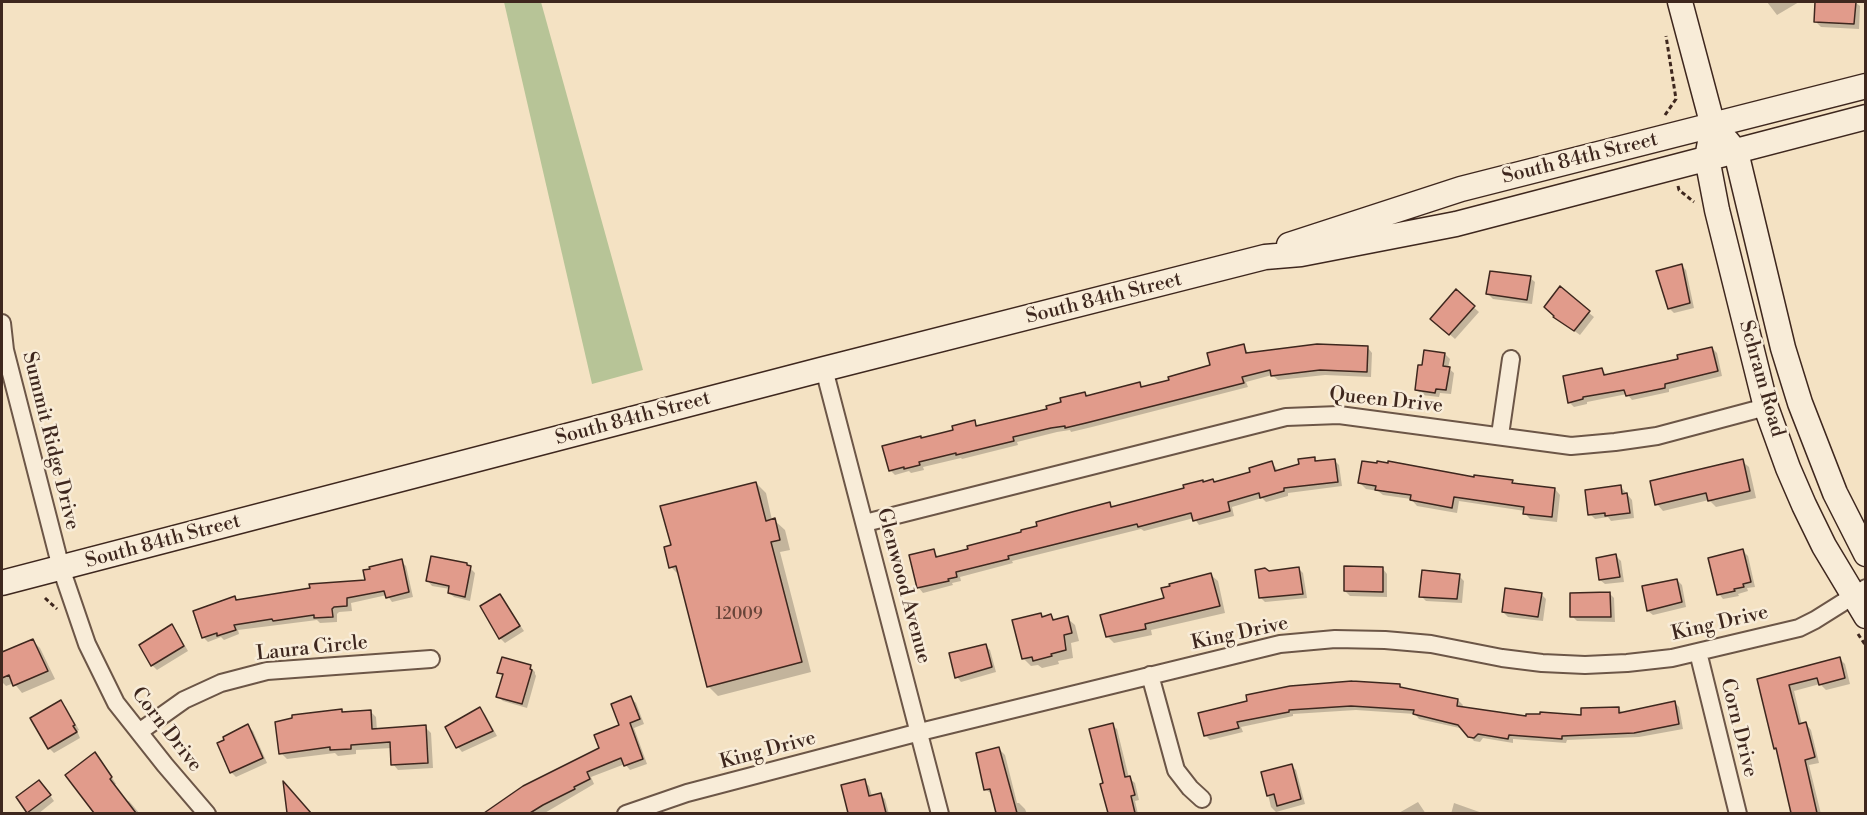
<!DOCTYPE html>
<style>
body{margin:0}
#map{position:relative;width:1867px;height:815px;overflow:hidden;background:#f4e2c3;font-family:"Libre Bodoni",serif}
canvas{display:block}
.frame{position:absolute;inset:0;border:3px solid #3e271e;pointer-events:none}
</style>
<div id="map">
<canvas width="1867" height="815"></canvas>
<div class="frame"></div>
</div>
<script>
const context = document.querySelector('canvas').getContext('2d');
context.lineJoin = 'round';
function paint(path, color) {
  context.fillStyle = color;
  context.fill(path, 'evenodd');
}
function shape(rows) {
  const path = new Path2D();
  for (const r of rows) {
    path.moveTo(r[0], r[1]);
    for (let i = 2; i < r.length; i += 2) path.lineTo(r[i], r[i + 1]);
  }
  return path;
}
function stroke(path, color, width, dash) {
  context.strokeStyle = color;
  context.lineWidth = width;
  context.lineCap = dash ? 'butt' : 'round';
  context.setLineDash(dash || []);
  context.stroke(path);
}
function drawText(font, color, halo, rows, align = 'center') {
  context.font = font + ' "Libre Bodoni",serif';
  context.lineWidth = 5;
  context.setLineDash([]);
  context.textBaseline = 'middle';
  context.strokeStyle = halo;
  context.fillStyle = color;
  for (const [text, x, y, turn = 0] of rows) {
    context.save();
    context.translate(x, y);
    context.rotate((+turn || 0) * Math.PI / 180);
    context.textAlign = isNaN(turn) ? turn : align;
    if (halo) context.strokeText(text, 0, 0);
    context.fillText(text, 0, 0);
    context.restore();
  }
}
const green = shape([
 [504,2,541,2,643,370,592,384]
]);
const shadow = shape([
 [1767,2,1799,2,1777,15],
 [1817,2,1855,2,1860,6,1859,29,1821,27,1816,22],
 [1681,265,1686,270,1694,308,1674,313,1669,308],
 [1530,278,1535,282,1532,304,1493,299,1488,294],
 [1560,289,1594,317,1580,335,1555,317],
 [1456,292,1479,312,1455,339,1432,319],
 [1243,345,1249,354,1368,348,1372,353,1371,377,1325,375,1278,380,1272,375,1246,382,1248,387,1092,427,1071,432,1070,430,1057,432,1017,442,1018,445,962,459,961,458,923,467,924,470,911,473,909,471,895,475,890,470,922,439,954,431,974,422,979,427,1049,410,1084,394,1088,397,1139,384,1143,388,1212,366],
 [1712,348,1717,353,1722,376,1669,389,1669,392,1632,400,1627,394,1587,402,1587,404,1574,407,1569,402,1602,369,1607,376,1680,361],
 [1445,354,1450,359,1448,368,1454,373,1451,394,1440,393,1439,397,1422,395,1417,390],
 [1314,459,1318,462,1334,460,1339,465,1342,486,1288,493,1288,496,1266,502,1262,498,1232,507,1234,516,1199,525,1194,518,1144,531,1141,529,1012,561,1013,563,960,577,961,581,952,583,953,585,923,593,919,588,911,556,933,551,939,558,1023,533,1110,504,1113,508,1204,483,1215,483,1251,473,1272,463,1276,468,1278,472],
 [1742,461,1749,467,1756,498,1716,507,1709,500,1663,511,1657,504],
 [1475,478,1512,482,1516,485,1555,489,1560,495,1557,522,1530,519,1525,513,1525,511,1459,501,1457,513,1417,506,1411,499,1383,495,1378,491,1366,489,1360,483],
 [756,483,766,493,772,520,774,520,785,530,790,550,780,552,811,672,718,696,708,686,680,576,671,567,672,546],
 [1621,487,1632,500,1634,518,1611,521,1608,517,1595,519,1590,514],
 [1743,551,1748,556,1755,587,1747,588,1748,591,1738,594,1739,596,1723,599,1719,594],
 [1616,556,1621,561,1624,582,1605,584,1600,580],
 [401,561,406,566,413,597,392,602,387,595,351,603,352,611,339,612,337,614,337,622,320,623,317,620,238,630,239,634,224,640,221,637,208,642,203,637,235,598,238,601,367,581],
 [466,564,475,573,470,601,454,597,449,593,450,589,432,586,428,581],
 [1298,568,1303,573,1307,598,1265,602,1260,597],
 [1383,569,1387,574,1387,597,1350,596,1345,591],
 [1211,575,1218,581,1225,613,1151,630,1152,635,1114,643,1107,636,1166,599],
 [1459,576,1464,581,1462,603,1426,601,1421,596],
 [1677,580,1682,585,1686,607,1653,615,1648,611],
 [1541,594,1546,599,1543,621,1508,617,1503,612],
 [1610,594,1614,598,1615,622,1577,621,1572,616],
 [500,596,524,631,505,643,500,638],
 [1041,615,1044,618,1051,616,1056,621,1067,618,1075,625,1079,641,1071,643,1073,658,1058,661,1059,664,1042,668,1038,665,1031,666,1024,659,1014,621],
 [172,626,176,630,188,651,157,670,152,665],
 [33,641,40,648,55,679,22,693,14,683,6,686,2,682,2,662,5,661,2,653],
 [985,645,990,650,996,672,961,682,957,677],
 [1839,658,1845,664,1850,684,1826,690,1820,684,1794,691,1802,725,1806,724,1811,730,1819,763,1809,765,1821,814,1793,814,1778,751,1775,748,1758,680],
 [530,667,535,672,535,674,536,676,527,708,503,701,498,696,504,677,499,672],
 [1400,686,1403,689,1458,700,1463,705,1462,708,1528,717,1582,717,1618,708,1624,714,1674,702,1679,707,1683,729,1639,737,1567,740,1566,743,1513,739,1513,743,1483,738,1480,742,1474,741,1464,729,1419,719,1415,714,1356,710,1293,714,1293,716,1241,727,1243,732,1210,740,1206,736,1200,714],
 [631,698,636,703,644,724,634,728,647,764,630,770,625,764,591,777,594,784,543,814,487,814,509,799,601,749,621,726],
 [61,702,66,707,79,730,77,731,80,738,54,753,49,748],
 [480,709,485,714,497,736,462,752,458,747,447,728],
 [341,711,343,713,370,711,376,717,377,731,425,727,431,733,433,768,398,770,393,764,392,748,356,750,356,754,338,756,335,753,287,759,281,753],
 [1112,725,1117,729,1129,778,1135,783,1139,800,1135,801,1138,814,1109,814,1102,785,1105,784],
 [248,726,253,731,267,763,236,777,231,772],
 [999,749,1005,755,1017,803,1019,803,1025,809,1027,814,997,814,993,795,985,789],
 [95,754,101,760,116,784,114,785,127,802,129,801,140,814,112,814,104,803],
 [1291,765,1296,770,1305,804,1276,812,1271,807,1263,773],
 [864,781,869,786,872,796,880,794,885,799,889,814,850,814,843,786],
 [44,787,54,801,38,814,30,814,18,798],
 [1418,802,1426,814,1397,814],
 [1454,803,1485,814,1451,814]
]);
const building = shape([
 [1815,2,1856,2,1854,24,1814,22,1815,2],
 [1682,264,1690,303,1668,309,1656,271,1682,264],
 [1490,271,1531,276,1527,300,1486,294,1490,271],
 [1560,286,1590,311,1574,331,1553,317,1554,316,1544,307,1560,286],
 [1456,289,1475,306,1449,335,1430,319,1456,289],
 [1244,344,1246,353,1317,344,1368,346,1367,372,1320,370,1271,376,1270,370,1242,377,1244,383,1086,423,1065,428,1065,426,1051,428,1013,437,1014,441,956,455,956,453,919,462,920,465,904,469,904,467,889,471,882,446,921,436,921,438,953,430,952,426,975,420,976,426,1047,409,1046,406,1061,402,1060,398,1085,392,1086,396,1140,382,1141,387,1169,380,1168,377,1210,365,1207,353,1244,344],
 [1712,347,1718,371,1665,384,1665,388,1626,396,1624,390,1583,397,1583,399,1568,403,1563,376,1602,368,1604,375,1678,359,1677,355,1712,347],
 [1424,350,1445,353,1443,366,1450,367,1446,390,1436,389,1435,393,1415,390,1418,365,1422,365,1424,350],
 [1315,457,1315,461,1335,459,1338,482,1284,488,1284,491,1260,498,1259,493,1228,502,1230,511,1193,521,1191,513,1138,527,1137,524,1008,556,1009,559,956,572,957,577,948,579,949,581,917,588,909,555,934,549,936,557,968,549,967,546,1021,532,1021,530,1037,526,1036,522,1072,512,1110,502,1111,507,1184,488,1183,485,1203,480,1203,482,1213,479,1214,482,1250,472,1249,468,1272,461,1275,471,1299,464,1298,459,1315,457],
 [1743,459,1750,491,1708,501,1706,493,1655,505,1650,481,1743,459],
 [1362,461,1377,463,1377,461,1388,463,1388,461,1474,477,1474,475,1513,480,1512,483,1555,488,1552,517,1523,514,1524,507,1454,497,1452,508,1410,500,1411,495,1375,490,1376,486,1358,483,1362,461],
 [756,482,766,521,775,518,780,540,771,542,802,662,707,687,676,566,669,568,664,547,671,545,660,506,756,482],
 [1621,485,1622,494,1627,493,1630,513,1605,516,1605,513,1588,515,1585,490,1621,485],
 [1743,549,1751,582,1743,584,1744,587,1734,589,1735,591,1717,595,1708,558,1743,549],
 [1616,554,1620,577,1599,580,1596,558,1616,554],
 [431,556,467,563,467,565,471,566,465,597,448,593,449,586,426,581,431,556],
 [402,559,409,592,386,598,384,591,347,598,347,606,334,607,332,609,333,617,314,618,314,615,273,621,272,619,234,625,236,630,217,636,217,633,202,638,193,611,235,596,236,600,310,588,309,584,365,580,363,570,370,569,369,567,402,559],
 [1344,566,1383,567,1383,592,1344,591,1344,566],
 [1299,567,1303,594,1259,598,1255,570,1265,568,1269,571,1299,567],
 [1422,570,1460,574,1457,599,1419,597,1422,570],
 [1211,573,1220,606,1145,624,1146,629,1106,637,1100,615,1164,598,1161,588,1170,586,1169,584,1211,573],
 [1677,579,1682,602,1647,611,1642,586,1677,579],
 [1505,588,1542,593,1538,617,1502,612,1505,588],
 [1610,592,1611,617,1570,617,1570,593,1610,592],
 [500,594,520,626,499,639,480,606,500,594],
 [1041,613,1042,617,1051,614,1053,620,1068,616,1072,633,1064,635,1066,650,1051,654,1052,656,1033,661,1032,657,1022,659,1012,620,1041,613],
 [172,624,184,646,151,666,139,645,172,624],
 [33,639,48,671,13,686,9,675,2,678,2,652,33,639],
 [986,644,992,667,955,678,949,653,986,644],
 [502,657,531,665,530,669,532,670,522,704,496,697,503,674,497,673,502,657],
 [1840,657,1845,678,1819,685,1817,678,1789,685,1799,724,1806,722,1815,757,1805,760,1817,813,1791,813,1776,748,1774,749,1757,679,1840,657],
 [1352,681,1400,684,1400,687,1458,699,1457,706,1526,716,1526,714,1540,714,1540,712,1581,715,1581,708,1619,707,1619,713,1675,701,1679,724,1634,733,1562,736,1562,739,1509,735,1508,739,1478,734,1474,738,1468,737,1458,725,1413,714,1414,710,1351,706,1289,710,1289,712,1237,722,1239,728,1204,736,1198,713,1247,701,1246,695,1290,686,1352,681],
 [631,696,640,719,630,723,643,759,624,766,621,758,587,772,590,779,574,787,575,789,543,805,530,813,484,813,523,786,599,748,594,735,619,725,611,704,631,696],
 [61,700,75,725,73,726,77,732,48,749,30,718,61,700],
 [480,707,493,731,456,748,445,727,480,707],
 [342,709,342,712,371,710,372,729,426,725,428,763,391,765,390,742,351,745,351,749,330,750,330,747,279,754,275,722,292,718,292,715,342,709],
 [1113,723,1125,777,1130,776,1135,795,1131,796,1135,813,1108,813,1100,784,1103,783,1089,729,1113,723],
 [248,724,263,758,230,773,217,743,224,740,223,737,248,724],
 [999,747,1017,813,996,813,990,789,984,790,976,753,999,747],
 [95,752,112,777,110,779,136,813,94,813,65,775,95,752],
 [1292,764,1301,799,1277,806,1274,794,1267,796,1261,772,1292,764],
 [865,779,869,796,881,793,886,813,848,813,841,785,865,779],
 [39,780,51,795,27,813,16,797,39,780],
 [283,781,311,813,287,813,283,781]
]);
const path = shape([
 [1665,115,1676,99,1666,36],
 [1678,186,1679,190,1694,202],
 [45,598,57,609],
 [1858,634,1866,646]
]);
const street = shape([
 [2,323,5,350,61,568,87,644,116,703,165,765,207,814],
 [824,369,940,814],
 [1500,435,1511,359],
 [865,523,1286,417,1339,415,1571,446,1615,442,1657,436,1766,407],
 [1698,652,1738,814],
 [1150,675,1176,770,1190,788,1202,799],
 [139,732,184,700,221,683,267,671,431,659],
 [626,814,687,793,920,732,1280,644,1335,639,1385,640,1431,644,1502,658,1542,663,1585,665,1627,663,1672,658,1799,628,1815,620,1866,588]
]);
const secondary = shape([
 [1680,2,1713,126,1707,158,1717,210,1766,407,1788,468,1804,505,1824,546,1866,616],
 [1727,141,1736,152,1783,348,1800,403,1835,493,1866,554],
 [1289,245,1461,189,1866,86],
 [2,583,824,369,1265,257,1301,254,1456,224,1866,117]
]);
const numberNames = [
 ["12009",739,615]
];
const streetNames = [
 ["South 84th Street",1580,159,-14],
 ["South 84th Street",1104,299,-14],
 ["Schram Road",1761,379,74],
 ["Queen Drive",1386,401,6],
 ["South 84th Street",633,419,-15],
 ["Summit Ridge Drive",50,441,76],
 ["South 84th Street",163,542,-15],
 ["Glenwood Avenue",903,586,75],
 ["King Drive",1720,624,-13],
 ["King Drive",1240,634,-12],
 ["Laura Circle",312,649,-6],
 ["Corn Drive",1738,728,76],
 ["Corn Drive",166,730,52],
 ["King Drive",768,751,-15]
];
paint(green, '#b7c497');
paint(shadow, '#0003');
paint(building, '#e19b8b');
stroke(building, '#3e271e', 1.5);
stroke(street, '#6c5647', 20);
stroke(secondary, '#3e271e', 27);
stroke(path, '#3e271e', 3, [4.5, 3]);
stroke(street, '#f8ecd8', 16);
stroke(secondary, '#f8ecd8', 24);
drawText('16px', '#674439', null, numberNames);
drawText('20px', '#3e271e', '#f8ecd8', streetNames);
</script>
